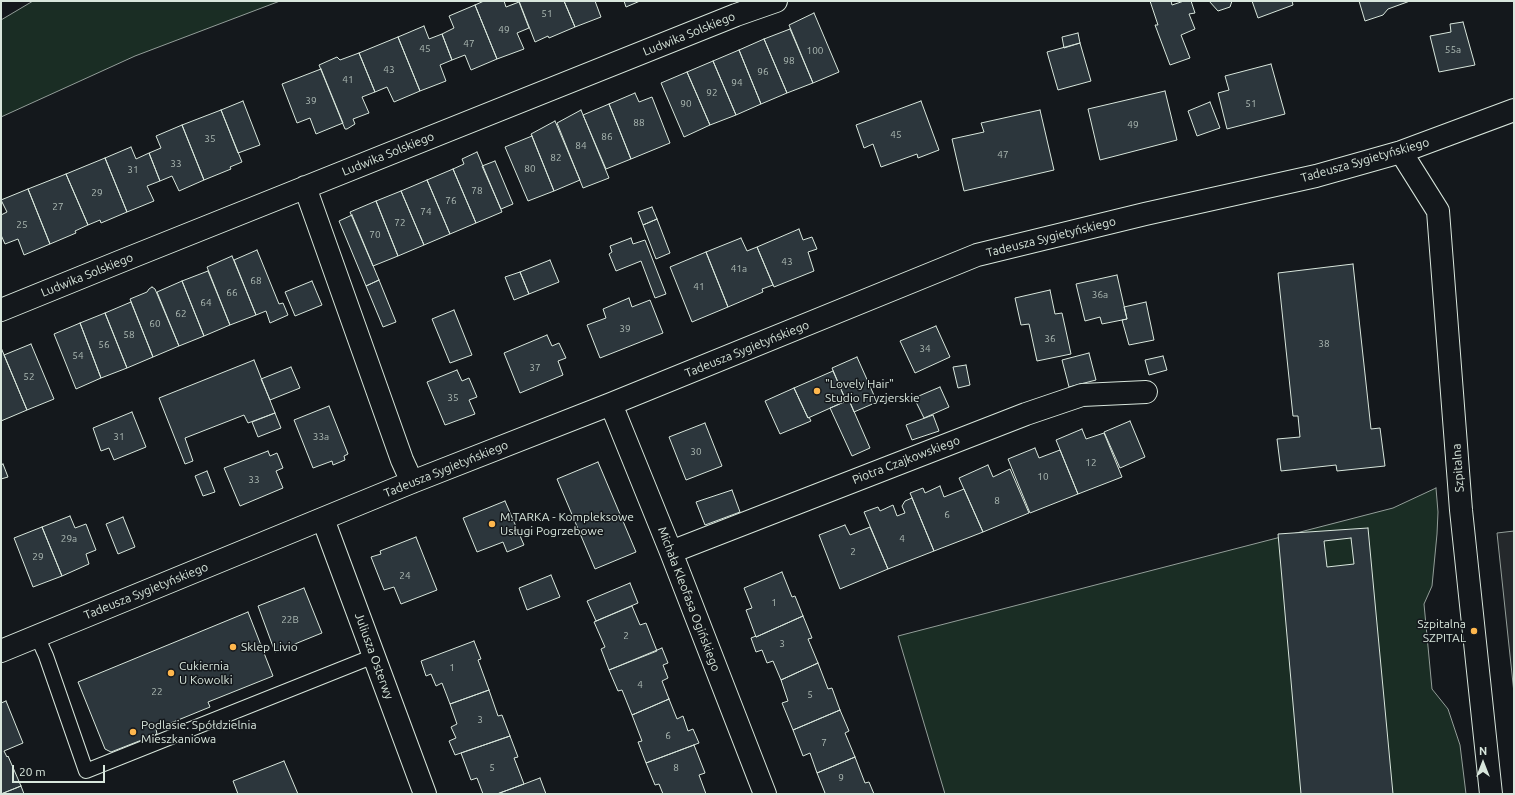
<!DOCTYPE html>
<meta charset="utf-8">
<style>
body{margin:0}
#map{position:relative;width:1515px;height:795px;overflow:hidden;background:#14181c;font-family:Ubuntu,sans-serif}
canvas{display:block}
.frame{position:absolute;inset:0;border:2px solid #d8e6dc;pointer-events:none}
.north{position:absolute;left:1463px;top:743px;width:40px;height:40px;-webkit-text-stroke:3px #14181c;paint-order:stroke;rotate:0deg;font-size:11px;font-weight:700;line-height:16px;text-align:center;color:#d8e6dc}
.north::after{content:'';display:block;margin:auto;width:14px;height:18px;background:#d8e6dc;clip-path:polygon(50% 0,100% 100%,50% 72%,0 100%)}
.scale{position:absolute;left:12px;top:765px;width:93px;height:18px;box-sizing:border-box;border:2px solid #d8e6dc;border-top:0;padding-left:5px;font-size:12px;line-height:14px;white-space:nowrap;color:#d8e6dc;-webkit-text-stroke:3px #14181c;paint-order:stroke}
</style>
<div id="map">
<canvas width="1515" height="795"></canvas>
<div class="frame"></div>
<div class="north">N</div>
<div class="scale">20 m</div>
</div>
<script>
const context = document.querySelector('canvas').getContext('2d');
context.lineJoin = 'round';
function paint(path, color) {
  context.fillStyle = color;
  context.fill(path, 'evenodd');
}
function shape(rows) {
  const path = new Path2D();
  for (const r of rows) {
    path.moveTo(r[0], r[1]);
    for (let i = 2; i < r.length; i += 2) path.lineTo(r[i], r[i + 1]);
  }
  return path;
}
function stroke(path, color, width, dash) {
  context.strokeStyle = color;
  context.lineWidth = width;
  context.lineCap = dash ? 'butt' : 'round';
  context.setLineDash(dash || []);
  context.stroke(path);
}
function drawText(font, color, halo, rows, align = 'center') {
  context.font = font + ' Ubuntu,sans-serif';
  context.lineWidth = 3;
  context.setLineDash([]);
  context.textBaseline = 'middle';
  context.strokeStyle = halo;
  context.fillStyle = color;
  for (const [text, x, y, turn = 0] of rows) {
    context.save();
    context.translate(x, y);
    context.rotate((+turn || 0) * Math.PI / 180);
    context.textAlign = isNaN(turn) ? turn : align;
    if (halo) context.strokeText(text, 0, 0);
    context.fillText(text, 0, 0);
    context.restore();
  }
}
const green = shape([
 [33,1,280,1,135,56,1,117,1,20,33,1],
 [1436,488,1438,512,1437,534,1432,586,1424,604,1432,689,1448,709,1460,745,1466,794,945,794,898,636,1393,508,1436,488]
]);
const parking = shape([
 [1514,531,1514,693,1497,533,1514,531]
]);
const building = shape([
 [484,1,504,1,506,7,519,2,529,28,517,33,524,49,497,59,475,5,484,1],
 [519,1,564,1,575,27,549,38,548,36,535,42,519,1],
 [564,1,595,1,601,17,575,27,564,1],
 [624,1,640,1,626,7,624,1],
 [1150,1,1171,1,1172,5,1184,1,1191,1,1195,13,1189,14,1195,29,1181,35,1190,58,1170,65,1155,25,1158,25,1150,1],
 [1209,1,1232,1,1230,7,1218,11,1209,1],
 [1252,1,1292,1,1293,5,1258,18,1252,1],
 [1359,1,1410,1,1388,9,1383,15,1365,21,1359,1],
 [475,5,497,59,471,70,465,55,452,60,442,34,454,28,449,16,475,5],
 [814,13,839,72,813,83,789,25,814,13],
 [1463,22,1475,65,1439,72,1430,36,1451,32,1450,24,1463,22],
 [424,26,429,39,442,34,452,60,440,65,446,81,420,91,398,37,424,26],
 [790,29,813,83,787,93,764,39,790,29],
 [1078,33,1080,43,1064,48,1062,37,1078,33],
 [398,37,420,91,394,102,387,87,375,92,359,53,398,37],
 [764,39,787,93,761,104,739,50,764,39],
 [1080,43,1091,81,1058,90,1047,52,1080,43],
 [739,50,761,104,736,115,713,61,739,50],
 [359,53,375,92,362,97,369,113,353,119,355,124,347,129,345,129,319,65,337,57,340,60,359,53],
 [713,61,736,115,710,125,687,72,713,61],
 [1271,64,1285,114,1227,129,1218,93,1229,90,1225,76,1271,64],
 [321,69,343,123,316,134,310,118,297,123,282,84,321,69],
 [687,72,710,125,684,137,661,83,687,72],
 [1165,91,1177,140,1100,160,1088,109,1165,91],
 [635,93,639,102,652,97,670,143,631,159,609,104,635,93],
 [243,101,260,145,238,153,221,110,243,101],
 [921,101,939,150,918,158,917,154,881,167,873,144,864,148,856,125,921,101],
 [1210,102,1220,128,1197,136,1188,111,1210,102],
 [609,104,631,159,606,169,583,115,609,104],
 [221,110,242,162,230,167,231,169,204,180,182,125,221,110],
 [581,110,609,178,583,188,557,123,581,110],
 [1040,110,1054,170,964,191,952,139,984,132,981,123,1040,110],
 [555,121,580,180,554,191,531,134,555,121],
 [182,125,204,180,179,191,172,176,160,181,149,153,161,148,156,136,182,125],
 [532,136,554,191,528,201,505,147,532,136],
 [131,147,136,159,149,153,160,181,147,186,154,201,127,212,105,158,131,147],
 [477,152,502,212,476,223,453,169,464,164,462,159,477,152],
 [105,158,127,212,101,223,100,220,88,225,66,174,105,158],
 [495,161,513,204,501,209,482,166,495,161],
 [453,169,476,223,450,234,427,180,453,169],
 [66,174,88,225,75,231,76,233,50,244,28,189,66,174],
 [427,180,450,234,424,245,401,191,427,180],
 [28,189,50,244,24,255,18,239,5,244,1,235,1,215,7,212,1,200,28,189],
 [401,191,424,245,398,256,376,201,401,191],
 [376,201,398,256,373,266,350,212,376,201],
 [652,207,657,219,643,225,638,212,652,207],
 [352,215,379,280,366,286,339,221,352,215],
 [657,219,670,253,656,259,643,225,657,219],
 [799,229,803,240,812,237,817,249,808,252,814,271,774,287,757,247,799,229],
 [631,238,633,244,645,240,666,294,655,298,641,261,616,271,609,254,612,252,610,246,631,238],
 [741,238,747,251,757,247,773,285,762,289,763,292,728,307,706,252,741,238],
 [257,250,279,304,283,303,288,315,270,323,266,311,256,315,234,260,257,250],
 [706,252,728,307,692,322,670,267,706,252],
 [232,256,256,315,230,325,207,267,232,256],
 [550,260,559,282,529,294,520,272,550,260],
 [1353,264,1371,429,1380,428,1385,466,1337,471,1336,465,1281,471,1277,439,1300,437,1298,416,1293,416,1278,273,1353,264],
 [208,271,230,325,204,336,182,281,208,271],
 [520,272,529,294,514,300,505,277,520,272],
 [1117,275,1127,319,1102,324,1100,317,1085,321,1076,284,1117,275],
 [379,280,396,322,383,327,366,286,379,280],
 [182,281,204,336,179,346,157,292,182,281],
 [312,281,322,305,295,316,285,292,312,281],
 [152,287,155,289,179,346,153,357,130,299,147,292,149,289,152,287],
 [1050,290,1055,314,1062,313,1071,354,1037,361,1029,324,1021,325,1015,298,1050,290],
 [629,298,632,307,650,300,663,333,600,358,587,325,606,318,603,309,629,298],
 [131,302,153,357,127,368,105,313,131,302],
 [1146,302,1154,340,1129,345,1122,320,1127,319,1124,307,1146,302],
 [454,310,472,355,450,363,432,319,454,310],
 [105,313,127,368,101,378,80,323,105,313],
 [80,323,101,378,76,389,54,334,80,323],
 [936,326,950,357,915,373,900,341,936,326],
 [547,335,552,346,559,343,566,358,558,361,563,375,520,393,504,353,547,335],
 [31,344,54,399,27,410,4,355,31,344],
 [2,350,27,410,1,421,1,351,2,350],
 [1089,353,1096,380,1069,387,1062,360,1089,353],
 [1163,356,1167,370,1149,375,1145,360,1163,356],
 [857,357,877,402,854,412,849,400,846,401,832,368,857,357],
 [254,360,275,413,248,423,244,415,185,438,193,461,185,464,159,398,254,360],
 [966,365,970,385,958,388,953,367,966,365],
 [291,367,300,388,270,400,261,379,291,367],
 [457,370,462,381,469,378,477,397,469,400,475,414,445,425,427,382,457,370],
 [833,371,846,401,808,418,794,388,833,371],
 [940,387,949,407,924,418,914,398,940,387],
 [794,388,808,418,809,417,811,421,780,434,765,401,794,388],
 [849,400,870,448,852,456,830,408,849,400],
 [329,406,348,454,344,456,345,460,333,465,332,461,313,468,294,420,329,406],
 [132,412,146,447,114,460,109,448,101,451,93,428,132,412],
 [275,413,281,428,258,437,252,422,275,413],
 [933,415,939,431,912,440,906,425,933,415],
 [1130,421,1145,457,1120,468,1104,432,1130,421],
 [705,423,722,466,686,480,669,437,705,423],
 [1082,429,1086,439,1104,433,1122,477,1078,494,1056,440,1082,429],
 [1035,448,1039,458,1060,450,1078,494,1030,513,1008,459,1035,448],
 [268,451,270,456,277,453,283,468,276,471,283,488,240,506,224,468,268,451],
 [598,462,636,552,595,569,557,479,598,462],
 [3,464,8,477,1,479,1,465,3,464],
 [988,465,993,477,1010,469,1029,513,983,532,959,478,988,465],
 [207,471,215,492,203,496,195,476,207,471],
 [940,486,944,497,964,489,983,532,934,551,910,493,923,488,925,493,940,486],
 [732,490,740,512,705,525,696,502,732,490],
 [912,498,934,551,888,569,864,512,878,507,880,511,893,505,897,516,905,513,902,506,905,501,912,498],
 [505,501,524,545,507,552,503,542,477,552,463,518,505,501],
 [70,516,75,528,86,524,96,550,86,554,89,564,62,576,42,527,70,516],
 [123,517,135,547,118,554,106,524,123,517],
 [845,525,850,535,870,527,888,569,840,589,819,535,845,525],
 [42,527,62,576,33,587,14,538,42,527],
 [1368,528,1393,794,1301,794,1278,534,1368,528],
 [416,537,437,590,401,604,394,587,384,590,371,557,381,554,380,551,416,537],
 [1351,538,1354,564,1327,567,1324,541,1351,538],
 [782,572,792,597,795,596,803,616,756,637,746,610,752,608,744,588,782,572],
 [551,575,560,597,527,610,519,588,551,575],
 [630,583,638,603,596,621,587,601,630,583],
 [304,588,322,633,275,652,258,606,304,588],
 [632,606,640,625,646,623,657,651,609,670,601,649,605,647,594,622,632,606],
 [248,612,273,676,208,702,210,707,156,729,157,734,111,752,105,749,78,682,248,612],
 [803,616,812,638,808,639,818,663,781,680,773,661,767,663,762,650,756,652,751,638,756,636,756,637,803,616],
 [474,641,481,659,478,660,489,690,450,704,442,683,436,686,431,674,426,676,421,661,474,641],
 [662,648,668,663,663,665,668,678,662,681,669,699,632,715,622,690,618,691,609,670,662,648],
 [818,663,828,689,832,688,840,710,793,730,782,703,788,701,781,680,818,663],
 [489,690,498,716,502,715,510,736,455,755,449,741,456,738,451,727,457,724,450,704,489,690],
 [669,699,677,719,683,716,688,731,693,729,699,743,646,763,638,742,642,741,632,715,669,699],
 [6,701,23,743,4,751,7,757,8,756,21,786,1,794,1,703,6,701],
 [840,710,849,731,845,733,855,757,817,773,810,753,803,756,793,730,840,710],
 [510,736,518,757,514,758,524,784,497,794,483,794,477,778,471,780,461,753,510,736],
 [694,745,705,773,699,775,706,794,663,794,659,784,655,785,646,763,694,745],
 [855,757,865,783,869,782,874,794,823,794,825,793,817,773,855,757],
 [284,761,298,794,238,794,233,781,284,761],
 [540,778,546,794,497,794,524,784,540,778],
 [21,786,24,794,1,794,21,786]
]);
const lane = shape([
 [37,636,46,656,86,771,374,656]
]);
const street = shape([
 [1401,152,1438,211,1461,510,1491,794],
 [305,187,402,460,412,482],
 [1,310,119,262,736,15,776,1],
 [611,404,671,552,765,794],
 [323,519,425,794],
 [671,552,1026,414,1082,395,1146,392],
 [1,651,412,482,611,404,977,255,1145,214,1316,176,1401,152,1514,110]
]);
const markers = [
 [817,391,4,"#ffb74d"],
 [492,524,4,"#ffb74d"],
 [1474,631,4,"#ffb74d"],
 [233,647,4,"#ffb74d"],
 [171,673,4,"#ffb74d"],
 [133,732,4,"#ffb74d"]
];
const numberNames = [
 ["51",547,14],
 ["49",504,30],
 ["47",469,44],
 ["45",425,49],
 ["55a",1453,50],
 ["100",815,51],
 ["98",789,61],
 ["43",389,70],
 ["96",763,72],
 ["41",348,80],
 ["94",737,83],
 ["92",712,93],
 ["39",311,101],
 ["90",686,104],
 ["51",1251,104],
 ["88",639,123],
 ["49",1133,125],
 ["45",896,135],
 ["86",607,137],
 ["35",210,139],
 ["84",581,146],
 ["47",1003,155],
 ["82",556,158],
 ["33",176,164],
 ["80",530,169],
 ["31",133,170],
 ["78",477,191],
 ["29",97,193],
 ["76",451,201],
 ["27",58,207],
 ["74",426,212],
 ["72",400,223],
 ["25",22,225],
 ["70",375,235],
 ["43",787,262],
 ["41a",739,269],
 ["68",256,281],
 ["41",699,287],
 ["66",232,293],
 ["36a",1100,295],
 ["64",206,303],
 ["62",181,314],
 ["60",155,324],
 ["39",625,329],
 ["58",129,335],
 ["36",1050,339],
 ["38",1324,344],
 ["56",104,345],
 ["34",925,349],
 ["54",78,356],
 ["37",535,368],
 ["52",29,377],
 ["35",453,398],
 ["31",119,437],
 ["33a",321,437],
 ["30",696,452],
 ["12",1091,463],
 ["10",1043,477],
 ["33",254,480],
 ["8",997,501],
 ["6",947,515],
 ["29a",69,539],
 ["4",902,539],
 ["2",853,552],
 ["29",38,557],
 ["24",405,576],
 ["1",774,603],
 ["22B",290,620],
 ["2",626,636],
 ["3",782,644],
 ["1",452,668],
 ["4",640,685],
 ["22",157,692],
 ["5",810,695],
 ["3",480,720],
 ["6",668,736],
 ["7",824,743],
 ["5",492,768],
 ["8",676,768],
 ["9",841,778]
];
const streetNames = [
 ["Ludwika Solskiego",689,34,-22],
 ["Ludwika Solskiego",388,154,-22],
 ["Tadeusza Sygietyńskiego",1365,160,-16],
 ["Tadeusza Sygietyńskiego",1051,237,-14],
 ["Ludwika Solskiego",87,275,-22],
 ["Tadeusza Sygietyńskiego",747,349,-22],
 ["Piotra Czajkowskiego",906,460,-21],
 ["Szpitalna",1458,468,-94],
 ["Tadeusza Sygietyńskiego",446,469,-22],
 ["Tadeusza Sygietyńskiego",146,591,-22],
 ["Michała Kleofasa Ogińskiego",689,599,69],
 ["Juliusza Osterwy",374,656,70]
];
const poiNames = [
 ["\"Lovely Hair\"",825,384],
 ["Studio Fryzjerskie",825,398],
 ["M.TARKA - Kompleksowe",500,517],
 ["Usługi Pogrzebowe",500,531],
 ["Szpitalna",1466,624,"right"],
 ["SZPITAL",1466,638,"right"],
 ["Sklep Livio",241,647],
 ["Cukiernia",179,666],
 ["U Kowolki",179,680],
 ["Podlasie. Spółdzielnia",141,725],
 ["Mieszkaniowa",141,739]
];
paint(green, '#1a2d24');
stroke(green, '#939e99', 1);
paint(parking, '#24282b');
stroke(parking, '#939e99', 1);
paint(building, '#2c363c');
stroke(building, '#d8e6dc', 1);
stroke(lane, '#d8e6dc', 16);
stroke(street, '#d8e6dc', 24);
stroke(lane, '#14181c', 14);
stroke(street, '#14181c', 22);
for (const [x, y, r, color] of markers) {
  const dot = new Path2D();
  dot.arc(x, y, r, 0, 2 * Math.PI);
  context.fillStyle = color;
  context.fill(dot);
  stroke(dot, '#14181c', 1.5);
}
drawText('10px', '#adbab4', null, numberNames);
drawText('12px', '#d8e6dc', '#14181c', streetNames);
drawText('12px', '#d8e6dc', '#14181c', poiNames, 'left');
</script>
